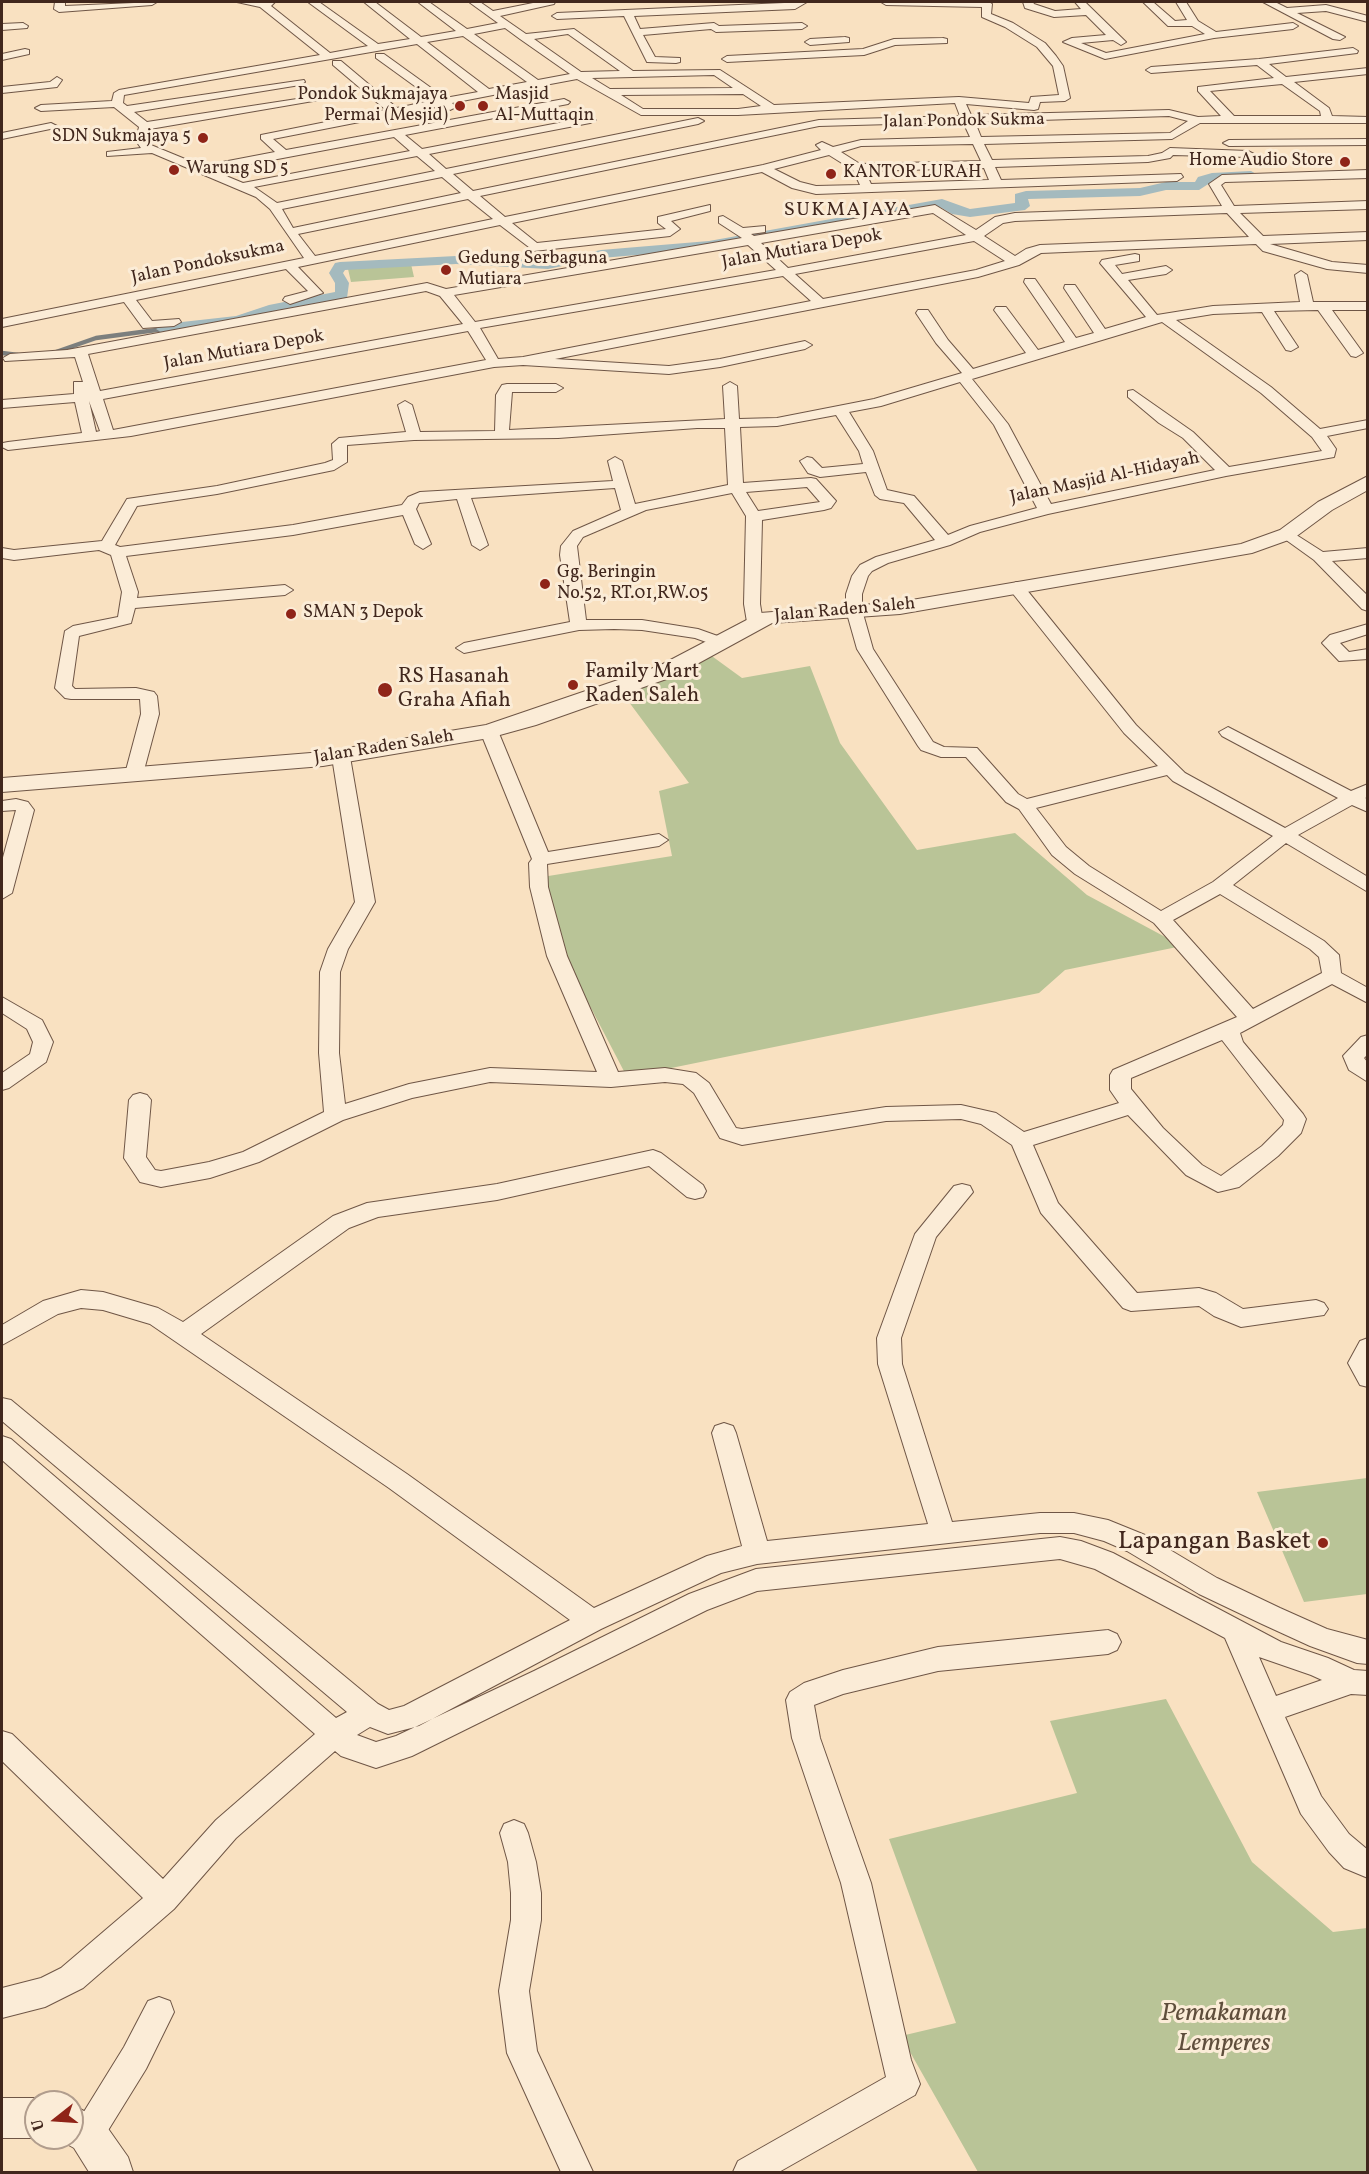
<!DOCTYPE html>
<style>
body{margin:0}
#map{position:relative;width:1369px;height:2174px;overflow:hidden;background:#f9e1c1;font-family:Vollkorn,serif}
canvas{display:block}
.frame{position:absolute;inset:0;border:3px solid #41271d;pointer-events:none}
.north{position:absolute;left:24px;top:2090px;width:60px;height:60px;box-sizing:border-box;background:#fbecd7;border:2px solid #b19d8d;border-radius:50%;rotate:253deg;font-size:16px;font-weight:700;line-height:24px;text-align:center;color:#41271d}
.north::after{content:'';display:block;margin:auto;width:21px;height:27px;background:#8f2418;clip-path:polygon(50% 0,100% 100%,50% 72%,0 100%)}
</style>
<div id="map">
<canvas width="1369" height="2174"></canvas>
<div class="frame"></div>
<div class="north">U</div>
</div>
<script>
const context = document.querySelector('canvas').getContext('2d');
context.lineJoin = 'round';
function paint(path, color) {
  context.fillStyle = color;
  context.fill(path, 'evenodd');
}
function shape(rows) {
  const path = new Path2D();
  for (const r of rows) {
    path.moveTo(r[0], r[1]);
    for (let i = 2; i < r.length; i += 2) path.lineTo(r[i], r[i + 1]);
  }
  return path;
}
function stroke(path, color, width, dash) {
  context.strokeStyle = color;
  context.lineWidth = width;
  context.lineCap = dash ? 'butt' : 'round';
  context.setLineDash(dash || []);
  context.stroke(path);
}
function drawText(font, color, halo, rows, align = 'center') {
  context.font = font + ' Vollkorn,serif';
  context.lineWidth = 6;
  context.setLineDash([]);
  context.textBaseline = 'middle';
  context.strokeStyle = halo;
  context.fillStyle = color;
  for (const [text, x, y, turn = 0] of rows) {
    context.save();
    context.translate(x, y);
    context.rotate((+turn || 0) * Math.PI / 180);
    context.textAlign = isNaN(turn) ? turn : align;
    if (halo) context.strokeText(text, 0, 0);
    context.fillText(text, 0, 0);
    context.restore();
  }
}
const green = shape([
 [411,264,414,277,351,282,348,269],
 [709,654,742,678,810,666,840,743,917,850,1015,833,1087,895,1182,946,1065,970,1039,993,627,1077,556,941,536,878,672,856,659,791,689,783,623,694],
 [1367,1478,1367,1594,1304,1602,1257,1492],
 [1166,1699,1252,1862,1333,1932,1367,1928,1367,2172,978,2172,901,2036,956,2023,889,1839,1077,1793,1050,1721]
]);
const stream = shape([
 [56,352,96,338,164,329],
 [2,353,18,355]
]);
const canal = shape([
 [1251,171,1258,175,1256,178,1213,181,1199,190,1166,190,1140,196,1028,199,1030,206,1025,210,970,217,952,214,940,207,709,249,601,258,548,269,456,264,345,270,343,273,349,283,347,298,273,313,239,325,164,334,156,329,164,324,236,316,269,305,335,292,335,283,329,273,335,263,340,262,456,256,548,261,601,250,709,241,942,199,970,209,1015,203,1015,194,1026,191,1140,188,1166,182,1195,182,1198,177,1212,173,1251,171]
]);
const minor = shape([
 [55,2,65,2,65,6,157,2,152,5,59,12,54,9,55,2],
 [237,2,275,2,271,6,330,53,368,46,308,2,319,2,378,44,410,39,364,2,375,2,421,37,456,31,418,2,429,2,467,29,498,23,469,2,480,2,493,11,538,2,555,2,554,4,500,16,526,34,574,29,633,71,720,70,774,105,959,97,1029,103,1031,97,1059,95,1053,66,1037,47,1005,27,982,17,982,7,886,5,881,2,989,2,992,4,991,14,1013,23,1045,43,1056,56,1063,66,1070,98,1065,101,1040,102,1038,109,1034,110,966,104,971,115,1169,110,1198,117,1221,116,1198,91,1198,87,1274,78,1257,65,1151,73,1146,70,1151,67,1259,59,1353,48,1358,51,1357,53,1269,64,1286,77,1368,68,1368,74,1294,82,1329,108,1332,116,1368,117,1368,123,1200,123,1172,139,984,144,992,160,1148,156,1162,153,1170,148,1248,151,1254,154,1248,157,1173,155,1170,158,1148,162,995,167,1001,180,1181,174,1183,177,1177,181,816,194,792,188,762,172,512,223,537,243,666,229,658,223,658,217,710,205,710,211,671,221,680,229,670,236,534,251,500,225,298,267,323,293,290,304,283,300,285,297,308,291,286,269,136,300,152,321,179,319,181,322,174,326,143,328,124,302,2,327,2,319,304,258,270,209,256,197,152,153,107,156,107,152,141,148,136,141,139,127,114,107,41,111,35,108,41,105,112,101,114,93,119,90,320,55,260,7,237,2],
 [505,28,520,39,570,74,538,80,474,34,505,28],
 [568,34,620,71,581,72,534,39,568,34],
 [463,36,527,82,489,89,427,42,463,36],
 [417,44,478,92,445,98,384,54,376,54,376,58,434,100,397,108,341,61,333,61,333,65,386,110,261,135,261,139,275,152,202,166,151,145,148,141,150,129,319,100,323,99,323,95,147,122,134,112,300,85,305,82,304,80,127,106,123,103,124,95,417,44],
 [714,75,733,88,610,89,592,78,714,75],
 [577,79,641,115,738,115,955,103,960,116,819,120,473,191,453,174,698,124,704,121,698,118,446,169,429,154,590,123,596,120,590,117,422,149,405,135,568,104,570,102,564,99,286,150,273,139,441,106,450,110,456,107,452,103,534,87,543,92,548,89,545,85,577,79],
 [1282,84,1320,111,1321,116,1234,116,1210,91,1282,84],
 [743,94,761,106,738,109,643,109,621,95,743,94],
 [1169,116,1188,121,1170,133,981,137,975,122,1169,116],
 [963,122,970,137,861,140,833,147,822,142,816,145,821,150,763,165,505,217,480,196,819,126,963,122],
 [394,137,410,151,243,183,214,171,394,137],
 [973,144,981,161,860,164,841,152,861,146,973,144],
 [829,155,853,170,860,185,816,186,800,182,774,169,829,155],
 [417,156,435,171,277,203,254,187,417,156],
 [984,168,989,180,871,184,865,171,984,168],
 [442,177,461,193,293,228,282,209,442,177],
 [468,199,493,219,315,256,298,234,468,199],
 [807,2,795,9,634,16,640,29,714,23,719,26,802,23,807,26,802,29,716,32,711,29,643,35,655,57,680,58,680,62,676,63,647,62,624,16,557,19,552,16,557,13,807,2],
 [1023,2,1033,2,1034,4,1055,11,1081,9,1075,2,1085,2,1126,42,1121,45,1113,40,1081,43,1106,53,1205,34,1192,26,1168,26,1143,2,1153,2,1175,21,1187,20,1176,2,1186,2,1198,21,1216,32,1293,23,1298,26,1293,29,1214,38,1105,59,1063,42,1072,38,1106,35,1086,15,1054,17,1025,8,1023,2],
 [1263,2,1275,2,1287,8,1326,5,1368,16,1368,22,1326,11,1297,13,1345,37,1340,40,1333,39,1263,2],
 [23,23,28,26,27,28,2,30,2,24,23,23],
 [845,37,849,38,849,42,810,45,805,42,810,39,845,37],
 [943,38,947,39,947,43,895,45,864,55,727,62,722,59,727,56,863,49,894,39,943,38],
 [25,49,29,50,29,54,2,60,2,54,25,49],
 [57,77,62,80,57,87,2,93,2,87,50,82,57,77],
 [51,123,57,126,55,128,2,139,2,133,51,123],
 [1368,139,1368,145,1229,146,1223,143,1229,140,1368,139],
 [1368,170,1368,178,1225,182,1221,185,1234,206,1368,201,1368,209,1240,213,1263,236,1368,232,1368,240,1270,244,1332,262,1368,265,1368,273,1327,269,1263,251,1256,244,1041,253,1019,265,978,277,555,359,669,366,720,359,805,341,812,345,805,349,720,367,669,374,523,365,494,367,131,436,8,450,2,447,3,443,8,442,82,433,75,402,2,408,2,400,74,394,74,382,83,382,75,357,5,361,3,358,10,354,67,350,427,283,446,289,742,238,719,223,719,217,723,216,743,228,765,226,765,232,751,234,754,236,935,205,976,230,995,217,1015,213,1222,206,1209,184,1222,175,1368,170],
 [933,213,966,235,788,268,761,243,933,213],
 [1227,213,1249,237,1040,245,1026,249,1015,256,984,236,1003,223,1015,221,1227,213],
 [974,241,1005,261,976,270,823,299,795,274,974,241],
 [748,245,776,270,475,322,454,295,748,245],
 [783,276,811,301,523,357,498,359,480,328,783,276],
 [426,291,440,296,463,324,100,391,88,354,426,291],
 [468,331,486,360,113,430,103,399,468,331],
 [89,401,100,431,96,432,89,401],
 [1135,254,1139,255,1139,261,1115,265,1122,274,1166,266,1172,270,1166,274,1128,280,1157,315,1213,306,1300,302,1295,275,1301,271,1307,275,1313,302,1368,302,1368,310,1332,310,1363,353,1356,357,1351,356,1318,310,1274,311,1298,347,1291,351,1286,350,1262,312,1213,314,1176,320,1271,387,1320,429,1368,420,1368,428,1327,436,1336,449,1334,457,1226,476,1048,514,980,532,950,545,888,563,872,571,868,576,862,594,862,610,873,649,933,742,944,747,977,748,1018,794,1027,799,1158,766,1124,733,1010,590,1008,587,1016,582,1022,584,1136,725,1185,773,1285,828,1338,798,1222,736,1219,732,1228,727,1351,791,1368,784,1368,797,1365,798,1368,799,1368,812,1352,805,1298,835,1368,877,1368,892,1286,843,1233,885,1324,941,1339,955,1341,973,1368,988,1368,1003,1332,984,1240,1033,1243,1042,1303,1114,1306,1119,1301,1133,1278,1156,1239,1187,1218,1192,1186,1175,1128,1115,1033,1145,1058,1203,1137,1293,1199,1288,1216,1293,1243,1309,1316,1300,1324,1303,1328,1309,1324,1315,1241,1327,1214,1316,1199,1306,1131,1311,1123,1308,1041,1213,1012,1145,981,1124,961,1119,886,1121,742,1145,720,1138,694,1093,683,1084,665,1082,611,1087,490,1082,412,1098,343,1120,259,1162,210,1178,161,1187,140,1182,124,1158,129,1100,133,1095,140,1093,147,1095,151,1100,146,1157,155,1170,161,1171,209,1162,243,1152,324,1112,319,1053,320,972,328,949,355,902,332,757,341,752,350,757,375,902,348,949,340,972,339,1053,345,1104,409,1084,490,1068,597,1072,547,956,530,887,529,863,532,859,480,731,489,726,498,731,548,852,659,834,668,840,659,846,547,864,548,887,567,956,618,1072,665,1068,696,1073,709,1083,736,1128,742,1129,886,1107,961,1105,996,1113,1024,1132,1119,1103,1110,1090,1110,1075,1113,1070,1237,1017,1154,923,1075,874,1052,855,1019,809,1006,802,966,757,941,757,921,750,918,746,857,649,846,610,846,594,852,576,860,565,876,557,935,540,904,503,880,499,875,495,866,472,820,477,808,473,800,461,807,457,812,458,822,468,863,464,859,451,836,415,777,426,740,427,743,483,811,478,816,479,836,501,831,508,824,510,762,520,760,604,763,622,761,625,755,627,747,622,744,604,746,516,732,493,646,510,583,537,577,546,586,620,642,620,698,629,726,639,728,642,720,647,695,638,642,630,614,629,579,630,464,653,456,648,464,643,570,622,560,555,561,546,573,531,621,510,615,488,471,498,488,545,480,550,472,545,457,499,419,503,416,509,431,544,423,549,415,544,403,515,293,535,126,556,138,592,137,598,285,585,293,590,285,595,135,608,131,623,79,636,72,686,75,689,136,688,154,692,157,696,159,714,143,774,134,779,125,774,141,714,140,699,71,699,65,698,55,688,65,631,73,626,118,617,122,592,111,555,99,550,14,560,2,558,2,548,14,550,102,541,127,499,217,486,325,463,333,460,332,444,339,438,406,432,398,405,405,401,412,405,420,432,495,431,496,395,502,385,507,384,556,384,563,388,556,392,512,392,509,430,725,419,723,386,730,382,737,386,739,419,777,418,874,399,962,373,936,343,916,313,918,310,928,310,948,340,973,369,1026,353,994,310,996,307,1006,307,1038,350,1065,342,1024,282,1025,279,1035,279,1076,338,1094,333,1064,288,1065,285,1075,285,1105,329,1146,317,1100,263,1102,260,1135,254],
 [1162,322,1261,393,1312,437,1322,451,1229,467,1193,432,1133,390,1128,391,1128,397,1159,423,1183,438,1215,470,1051,504,1008,424,972,379,1162,322],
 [960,382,994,425,1037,508,970,526,948,535,914,496,887,490,873,451,849,412,881,406,960,382],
 [697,428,725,428,728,485,635,504,622,461,615,457,608,461,613,481,420,492,408,497,402,505,293,525,120,547,115,545,137,506,217,494,334,470,347,462,347,445,414,440,558,438,697,428],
 [807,487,820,502,758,511,746,492,807,487],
 [1167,775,1173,781,1273,836,1213,882,1161,911,1089,866,1066,847,1036,808,1167,775],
 [1220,894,1310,949,1319,957,1322,973,1253,1009,1173,920,1220,894],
 [1222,1040,1284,1120,1283,1125,1262,1146,1221,1176,1202,1165,1163,1128,1131,1089,1131,1078,1222,1040],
 [1287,529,1323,552,1368,548,1368,558,1332,561,1368,596,1368,611,1362,609,1314,560,1282,537,1279,534,1282,531,1287,529],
 [1368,624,1368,634,1340,643,1349,652,1368,649,1368,659,1339,661,1322,643,1330,635,1368,624],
 [16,799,28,802,34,810,12,893,2,899,2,861,16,810,2,811,2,801,16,799],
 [2,997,42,1020,53,1042,46,1062,9,1088,2,1090,2,1073,30,1054,33,1042,27,1029,2,1013,2,997],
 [1368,1035,1368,1054,1364,1058,1368,1063,1368,1082,1349,1070,1343,1056,1361,1037,1368,1035],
 [653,1150,661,1153,703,1185,706,1191,703,1197,695,1199,687,1197,649,1166,497,1200,378,1217,349,1228,201,1334,407,1474,594,1608,707,1556,742,1546,712,1433,715,1426,724,1423,733,1426,736,1433,767,1541,928,1524,878,1364,877,1338,915,1234,954,1186,962,1184,970,1186,973,1192,936,1237,901,1338,902,1364,952,1522,1040,1513,1074,1513,1108,1520,1145,1535,1217,1578,1280,1608,1327,1629,1368,1640,1368,1664,1357,1663,1310,1646,1262,1624,1199,1594,1127,1551,1104,1541,1074,1533,1040,1533,757,1564,721,1573,601,1629,419,1726,388,1734,370,1727,357,1735,376,1742,396,1736,534,1671,689,1594,756,1569,1060,1537,1081,1541,1113,1553,1281,1642,1328,1658,1354,1670,1368,1671,1368,1695,1351,1694,1285,1717,1321,1796,1349,1834,1368,1850,1368,1878,1344,1868,1329,1852,1301,1814,1225,1638,1095,1569,1060,1559,757,1591,707,1610,412,1756,376,1768,341,1756,335,1751,236,1838,174,1909,83,1988,45,2007,2,2018,2,1988,41,1978,61,1968,143,1898,2,1761,2,1731,12,1734,163,1879,216,1820,315,1734,2,1460,2,1436,11,1439,336,1718,347,1712,2,1421,2,1398,11,1400,378,1704,389,1710,404,1706,570,1620,389,1488,150,1324,103,1310,81,1308,58,1314,2,1345,2,1325,43,1301,81,1290,103,1292,158,1308,183,1322,333,1216,367,1203,497,1184,653,1150],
 [1259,1657,1311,1675,1322,1680,1276,1696,1259,1657],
 [1368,1338,1368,1387,1360,1385,1348,1363,1360,1341,1368,1338],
 [1108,1630,1117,1634,1121,1642,1117,1650,1108,1654,938,1671,843,1694,814,1705,820,1738,871,1883,911,2060,920,2084,915,2095,779,2172,733,2172,738,2161,886,2077,841,1883,792,1738,786,1700,790,1692,804,1683,843,1670,938,1647,1108,1630],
 [514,1820,524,1824,528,1833,536,1862,541,1893,541,1920,529,1991,537,2051,593,2172,561,2172,507,2053,499,1991,511,1920,511,1893,508,1862,500,1833,504,1824,514,1820],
 [159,1997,170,2001,174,2012,146,2069,99,2145,88,2150,77,2145,72,2134,77,2123,124,2047,148,2001,159,1997]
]);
const tertiary = shape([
 [1368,476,1368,490,1332,510,1294,538,1252,553,900,614,772,623,675,676,536,725,489,738,323,766,2,792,2,778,323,752,486,725,659,666,760,613,900,602,1241,544,1280,530,1318,502,1368,476],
 [2,2098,36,2098,46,2102,36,2102,37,2138,2,2138,2,2098],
 [72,2105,102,2120,128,2157,133,2172,89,2172,74,2148,58,2139,72,2138,72,2105]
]);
const markers = [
 [460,106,6,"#8f2418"],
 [483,106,6,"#8f2418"],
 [203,138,6,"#8f2418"],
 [1345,162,6,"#8f2418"],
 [174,170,6,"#8f2418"],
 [831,174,6,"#8f2418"],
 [446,270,6,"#8f2418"],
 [545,584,6,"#8f2418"],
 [291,614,6,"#8f2418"],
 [573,685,6,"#8f2418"],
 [385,690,8,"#8f2418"],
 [1323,1543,6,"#8f2418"]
];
const farPoinames = [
 ["Pondok Sukmajaya",448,96,"right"],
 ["Permai (Mesjid)",448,117,"right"],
 ["Masjid",495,96],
 ["Al-Muttaqin",495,117],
 ["SDN Sukmajaya 5",191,138,"right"],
 ["Home Audio Store",1333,162,"right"],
 ["Warung SD 5",186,170],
 ["KANTOR LURAH",843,174],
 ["Gedung Serbaguna",458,260],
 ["Mutiara",458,281],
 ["Gg. Beringin",557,574],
 ["No.52, RT.01,RW.05",557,595],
 ["SMAN 3 Depok",303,614]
];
const farStreetnames = [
 ["Jalan Pondok Sukma",964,122,-1],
 ["Jalan Mutiara Depok",802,250,-10],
 ["Jalan Pondoksukma",208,263,-12],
 ["Jalan Mutiara Depok",244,351,-10],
 ["Jalan Masjid Al-Hidayah",1105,479,-12],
 ["Jalan Raden Saleh",845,611,-5],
 ["Jalan Raden Saleh",384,748,-9]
];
const farQuarternames = [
 ["SUKMAJAYA",848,211]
];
const poiNames = [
 ["Family Mart",585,673],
 ["Raden Saleh",585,697],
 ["RS Hasanah",398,678],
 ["Graha Afiah",398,702]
];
const nearPoinames = [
 ["Lapangan Basket",1311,1543]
];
const nearParknames = [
 ["Pemakaman",1224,2015],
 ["Lemperes",1224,2045]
];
paint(green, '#b9c497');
stroke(stream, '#7c7f7e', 4.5);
paint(canal, '#a4babe');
stroke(minor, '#6f5646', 2);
stroke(tertiary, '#6f5646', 2);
paint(minor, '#fbecd7');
paint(tertiary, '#fbecd7');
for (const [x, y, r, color] of markers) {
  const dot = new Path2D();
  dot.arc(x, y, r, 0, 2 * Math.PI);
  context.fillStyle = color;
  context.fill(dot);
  stroke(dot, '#fbecd7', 2);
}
drawText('18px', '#41271d', '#fbecd7', farPoinames, 'left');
drawText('18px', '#41271d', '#fbecd7', farStreetnames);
context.letterSpacing = '1.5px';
drawText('20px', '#41271d', '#fbecd7', farQuarternames);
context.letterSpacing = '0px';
drawText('21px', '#41271d', '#fbecd7', poiNames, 'left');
drawText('26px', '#41271d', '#fbecd7', nearPoinames, 'right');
drawText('italic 26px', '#5f4e3c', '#fbecd7', nearParknames);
</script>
